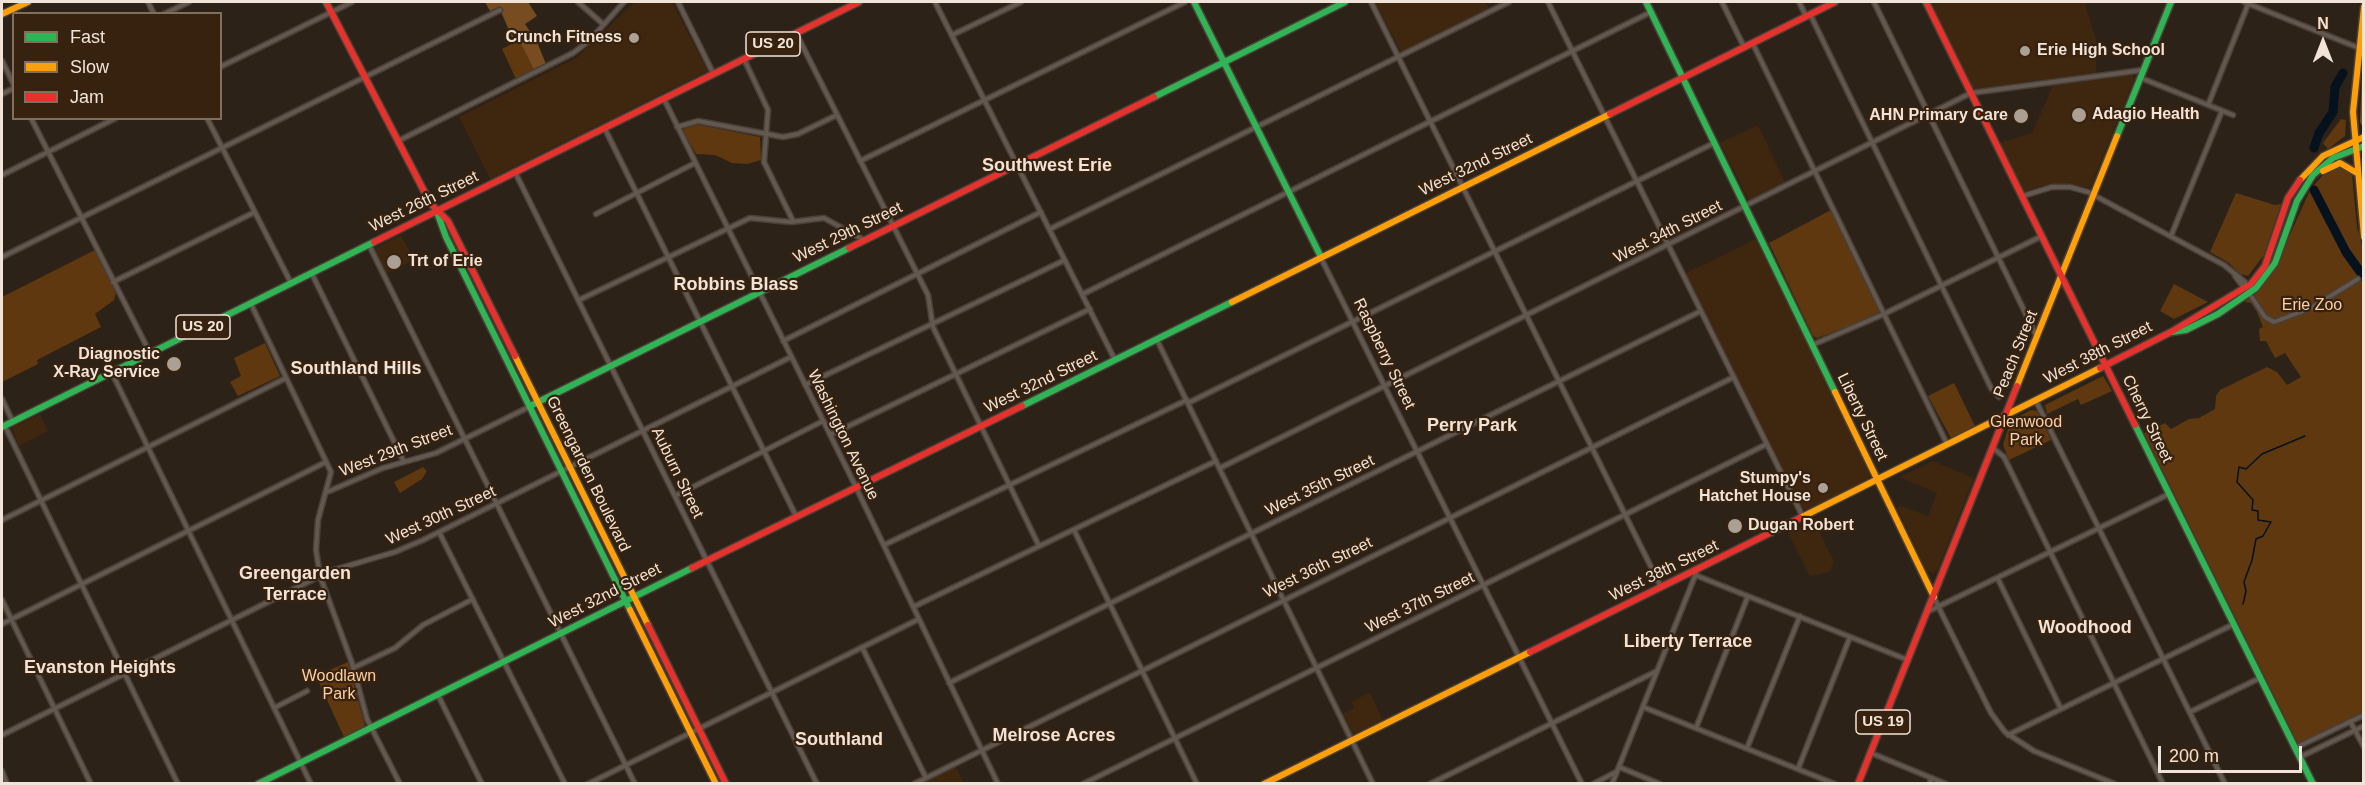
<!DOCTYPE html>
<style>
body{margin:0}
#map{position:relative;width:2365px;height:785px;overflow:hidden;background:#2d2217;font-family:Helvetica,sans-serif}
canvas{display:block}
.frame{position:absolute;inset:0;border:3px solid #f1e3d7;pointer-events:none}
.legend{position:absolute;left:12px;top:12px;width:210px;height:108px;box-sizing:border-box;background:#36220e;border:2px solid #816f5e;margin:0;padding:8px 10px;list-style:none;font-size:18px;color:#f1e3d7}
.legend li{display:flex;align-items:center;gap:12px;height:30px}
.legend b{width:30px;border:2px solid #816f5e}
.north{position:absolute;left:2293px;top:12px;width:60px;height:60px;-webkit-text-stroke:4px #36220e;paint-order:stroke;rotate:0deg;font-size:16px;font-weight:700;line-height:24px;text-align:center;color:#f1e3d7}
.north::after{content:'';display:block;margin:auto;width:21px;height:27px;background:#f1e3d7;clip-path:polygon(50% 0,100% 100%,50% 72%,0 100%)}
.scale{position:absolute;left:2158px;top:746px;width:144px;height:27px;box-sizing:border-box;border:3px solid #f1e3d7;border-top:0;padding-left:8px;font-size:18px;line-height:21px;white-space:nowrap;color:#f1e3d7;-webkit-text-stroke:4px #36220e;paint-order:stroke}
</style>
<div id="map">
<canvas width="2365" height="785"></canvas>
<div class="frame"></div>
<ul class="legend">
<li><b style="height:8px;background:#30b455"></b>Fast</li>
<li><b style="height:8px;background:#ff9f0a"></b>Slow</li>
<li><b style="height:8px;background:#e5322d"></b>Jam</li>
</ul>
<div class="north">N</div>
<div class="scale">200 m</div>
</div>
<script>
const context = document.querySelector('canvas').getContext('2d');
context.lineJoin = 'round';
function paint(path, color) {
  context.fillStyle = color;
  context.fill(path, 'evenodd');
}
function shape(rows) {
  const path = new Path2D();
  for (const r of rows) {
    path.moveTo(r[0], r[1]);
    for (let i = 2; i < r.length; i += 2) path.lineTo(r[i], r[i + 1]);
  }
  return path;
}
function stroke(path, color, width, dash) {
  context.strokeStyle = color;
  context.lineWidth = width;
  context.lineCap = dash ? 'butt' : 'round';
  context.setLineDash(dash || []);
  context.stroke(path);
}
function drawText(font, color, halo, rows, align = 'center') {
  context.font = font + ' Helvetica,sans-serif';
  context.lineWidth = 4.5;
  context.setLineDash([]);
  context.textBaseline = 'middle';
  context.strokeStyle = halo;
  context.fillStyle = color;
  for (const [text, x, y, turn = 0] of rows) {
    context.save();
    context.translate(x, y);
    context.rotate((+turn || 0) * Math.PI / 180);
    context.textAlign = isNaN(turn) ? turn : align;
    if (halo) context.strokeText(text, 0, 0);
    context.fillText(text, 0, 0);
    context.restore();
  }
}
const built = shape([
 [635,2,672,2,708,71,490,179,459,117,576,58],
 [1375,2,1485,2,1489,8,1401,52],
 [1930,2,2090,2,2085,5,2096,39,2096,73,1973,89],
 [2130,75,2135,77,2090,188,2062,184,2041,186,2023,192,2000,143,2032,133,2053,85],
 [1758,125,1785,182,1749,200,1720,143],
 [401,235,414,260,386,274,375,248],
 [1756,239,1870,474,1868,481,1807,511,1802,508,1686,273],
 [40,414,48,431,19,446,12,428],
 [1933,461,1974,478,1938,569,1933,573,1926,570,1897,508,1901,506,1928,516,1937,493,1900,477],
 [1813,519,1834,561,1829,572,1810,576,1787,530],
 [1370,692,1383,721,1353,734,1343,713,1354,708,1351,702],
 [955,766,964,783,920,783]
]);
const green = shape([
 [519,40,534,70,516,79,502,49],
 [2341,119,2346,120,2345,136,2328,149,2323,143],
 [695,124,760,137,761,160,747,164,732,163,715,155,696,154,683,131,685,127],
 [2338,165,2348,168,2352,175,2357,227,2364,252,2363,712,2298,744,2144,433,2165,423,2171,429,2189,419,2199,418,2215,409,2216,396,2220,390,2267,367,2277,372,2287,385,2301,377,2285,353,2275,358,2266,341,2260,341,2259,329,2263,327,2257,312,2251,303,2245,302,2276,266,2310,190,2323,175],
 [2236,193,2275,205,2281,204,2264,255,2248,276,2240,274,2229,263,2210,252],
 [1831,210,1880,310,1876,316,1817,338,1813,336,1769,243],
 [95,250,116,293,114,300,95,314,101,327,37,360,38,364,2,382,2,297],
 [2174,284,2208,302,2174,319,2160,311],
 [265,343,280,376,238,396,230,382,241,376,234,358],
 [2103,376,2112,391,2081,405,2078,399,2047,414,2045,405],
 [1954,383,1975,426,1951,438,1928,396],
 [2031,410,2037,411,2051,440,2009,460,2003,445,2008,429,2016,418],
 [423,467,427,471,422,479,400,493,394,482],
 [348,662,365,726,344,737,316,676]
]);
const forest = shape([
 [485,2,528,2,537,16,525,24,537,42,546,64,534,70,519,40,514,42,499,7,490,11],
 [2363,50,2364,50,2363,128,2360,122]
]);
const stream = shape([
 [2243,604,2246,591,2244,582,2252,560,2256,539,2263,536,2271,522,2258,520,2258,511,2252,510,2253,500,2237,482,2239,467,2246,469,2262,454,2305,436]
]);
const river = shape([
 [2314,148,2319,133,2333,112,2335,87,2343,73],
 [2314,190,2346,252,2364,277]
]);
const street = shape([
 [148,2,154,14],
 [578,2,603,24],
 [678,2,713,73],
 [935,2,1115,360],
 [1371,2,1661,587],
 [1548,2,1803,517],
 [1722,2,1744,47],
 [1799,2,1806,16],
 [1874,2,2037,337],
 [2244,2,2359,48],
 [164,14,189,2],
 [1810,14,1991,388,1999,397],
 [796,33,928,295,933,327,1039,546],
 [952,35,1021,2],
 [1753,44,1947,444],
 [744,59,768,110,764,162,793,221],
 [2,61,14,85],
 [220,67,352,2],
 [2141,78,2233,115],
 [2,94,14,88],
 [664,99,853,481,998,784],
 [2208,105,2249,2],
 [31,118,150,353],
 [207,118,291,283],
 [677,127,698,121,783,137,798,134,837,115],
 [605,129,796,516],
 [398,141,573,53,589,41,624,2],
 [860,161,1185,2],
 [515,172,817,784],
 [2,175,116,118],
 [2023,196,2052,187,2070,187,2088,192,2224,265,2245,282,2245,288],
 [596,214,695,163],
 [1050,229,1509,2],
 [2171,236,2222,111],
 [369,245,635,784],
 [2,257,500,10],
 [1321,258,1582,784],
 [312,274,404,462],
 [2235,276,2244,288],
 [113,282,255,212],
 [2249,293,2265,317,2274,322,2311,308,2358,279],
 [1083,294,1651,12],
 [579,300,750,218,791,222,824,218,864,240],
 [251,304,331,472,318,520,316,550,320,576,352,663,367,719,400,784],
 [1157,340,1373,784],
 [783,341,1041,212],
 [1812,345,1884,314,2042,236],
 [112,373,311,784],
 [805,385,1065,260],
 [2,399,13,422],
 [2036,401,2225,784],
 [1188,403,1714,143],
 [5,426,178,784],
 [830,435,1090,309],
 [1993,448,2004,457,2163,784],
 [1220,468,1971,93,2143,70],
 [327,492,383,468,436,453,529,407],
 [675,496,823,421],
 [2,520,286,378],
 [1074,530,1197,784],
 [439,532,565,784],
 [884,545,1187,400],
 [1695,575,1908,660],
 [1998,579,2061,709],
 [1934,598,1991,713,2005,732,2034,751,2115,784],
 [2,600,91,784],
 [913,607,1216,461],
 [1927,612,2169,494],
 [2,624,326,462],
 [862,647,926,778],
 [353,668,395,648,423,625,473,599],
 [949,683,1701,311],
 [438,695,482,784],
 [1643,707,1835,784],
 [274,708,307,691],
 [2190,712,2260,678],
 [2350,721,2364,747],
 [1696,728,1748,596],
 [2,735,330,571,395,552,423,540,791,357],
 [2008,735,2234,624],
 [1747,748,1800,616],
 [2295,748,2364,715],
 [1871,753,1946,784],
 [2300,757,2364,726],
 [1619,767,1660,784],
 [1798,769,1850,637],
 [2,771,7,784],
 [588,784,919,619],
 [914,784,1734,377],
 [1083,784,1767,444],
 [1430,784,1657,671],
 [1593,784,1616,772],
 [1612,784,1697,571],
 [1929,784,1932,778]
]);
const fast = shape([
 [1194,2,1321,257],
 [1646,2,1835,392],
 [1154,97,1345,2],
 [2117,136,2171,2],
 [437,212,446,237,630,610],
 [2172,332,2186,330,2218,314,2256,288,2275,263,2297,201,2313,175,2333,158,2364,146],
 [530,406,849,248],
 [1022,406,1232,302],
 [2135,425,2313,784],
 [2,427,374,242],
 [258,784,692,568]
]);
const slow = shape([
 [2364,7,2353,112,2364,237],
 [2,14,28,2],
 [2323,171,2340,163,2357,173],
 [2300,180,2323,156,2364,137],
 [1232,302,1610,114],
 [515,356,648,625],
 [2017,386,2117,136],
 [1835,392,1934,597],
 [1800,518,2100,368],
 [630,610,716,784],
 [1264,784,1530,652]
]);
const jam = shape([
 [326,2,424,191,432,205,448,221,515,356],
 [1926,2,2135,425],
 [1610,114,1835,2],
 [374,242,859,2],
 [849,248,1154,97],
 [2100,368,2171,332,2251,284,2265,266,2288,198,2300,180],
 [692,568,1022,406],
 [648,625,726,784],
 [1530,652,1800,518],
 [1858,784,2017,386]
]);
const markers = [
 [634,38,6,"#ac9f94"],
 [2025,51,6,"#ac9f94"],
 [2079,115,8,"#ac9f94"],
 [2021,116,8,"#ac9f94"],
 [394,262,8,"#ac9f94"],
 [174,364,8,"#ac9f94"],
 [1823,488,6,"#ac9f94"],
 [1735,526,8,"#ac9f94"]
];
const shields = [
 [773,44,54],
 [203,327,54],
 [1883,722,54]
];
const shieldNames = [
 ["US 20",773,44],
 ["US 20",203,327],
 ["US 19",1883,722]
];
const poiNames = [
 ["Crunch Fitness",622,38],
 ["Erie High School",2037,51,"left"],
 ["Adagio Health",2092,115,"left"],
 ["AHN Primary Care",2008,116],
 ["Trt of Erie",408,262,"left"],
 ["Diagnostic",160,355],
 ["X-Ray Service",160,373],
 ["Stumpy's",1811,479],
 ["Hatchet House",1811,497],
 ["Dugan Robert",1748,526,"left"]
];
const streetNames = [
 ["West 32nd Street",1476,165,-26],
 ["West 26th Street",424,202,-26],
 ["West 34th Street",1668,232,-27],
 ["West 29th Street",848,233,-26],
 ["West 38th Street",2098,353,-27],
 ["Raspberry Street",1384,354,64],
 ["Peach Street",2016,354,-68],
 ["West 32nd Street",1041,382,-26],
 ["Liberty Street",1862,417,64],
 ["Cherry Street",2147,419,64],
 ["Washington Avenue",843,435,64],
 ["West 29th Street",396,451,-21],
 ["Auburn Street",677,473,64],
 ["Greengarden Boulevard",588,474,64],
 ["West 35th Street",1320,486,-26],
 ["West 30th Street",441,516,-25],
 ["West 36th Street",1318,568,-26],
 ["West 38th Street",1664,571,-26],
 ["West 32nd Street",605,596,-27],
 ["West 37th Street",1420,603,-26]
];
const parkNames = [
 ["Erie Zoo",2312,306],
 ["Glenwood",2026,423],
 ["Park",2026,441],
 ["Woodlawn",339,677],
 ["Park",339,695]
];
const neighbourhoodNames = [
 ["Southwest Erie",1047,166],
 ["Robbins Blass",736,285],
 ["Southland Hills",356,369],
 ["Perry Park",1472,426],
 ["Greengarden",295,574],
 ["Terrace",295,595],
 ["Woodhood",2085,628],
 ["Liberty Terrace",1688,642],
 ["Evanston Heights",100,668],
 ["Melrose Acres",1054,736],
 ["Southland",839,740]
];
paint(built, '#3e260f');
paint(green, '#5f3810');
paint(forest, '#784c21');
stroke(stream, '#05111c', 1.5);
stroke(river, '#05111c', 9);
stroke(street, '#493f37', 7);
stroke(fast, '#493f37', 9);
stroke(slow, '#493f37', 9);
stroke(jam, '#493f37', 9);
stroke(street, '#625850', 4);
stroke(fast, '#30b455', 6);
stroke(slow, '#ff9f0a', 6);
stroke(jam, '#e5322d', 6);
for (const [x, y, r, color] of markers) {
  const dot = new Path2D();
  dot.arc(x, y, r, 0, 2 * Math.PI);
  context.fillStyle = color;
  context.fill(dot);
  stroke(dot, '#36220e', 2);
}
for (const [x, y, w] of shields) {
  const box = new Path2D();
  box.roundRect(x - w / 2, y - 12, w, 24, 4.5);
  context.fillStyle = '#36220e';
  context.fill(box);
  stroke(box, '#f1e3d7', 1.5);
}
drawText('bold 15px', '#f1e3d7', null, shieldNames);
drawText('bold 16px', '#f1e3d7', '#36220e', poiNames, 'right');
drawText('16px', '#f1e3d7', '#36220e', streetNames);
drawText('16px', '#fccfa8', '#36220e', parkNames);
drawText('bold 18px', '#f1e3d7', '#36220e', neighbourhoodNames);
</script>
